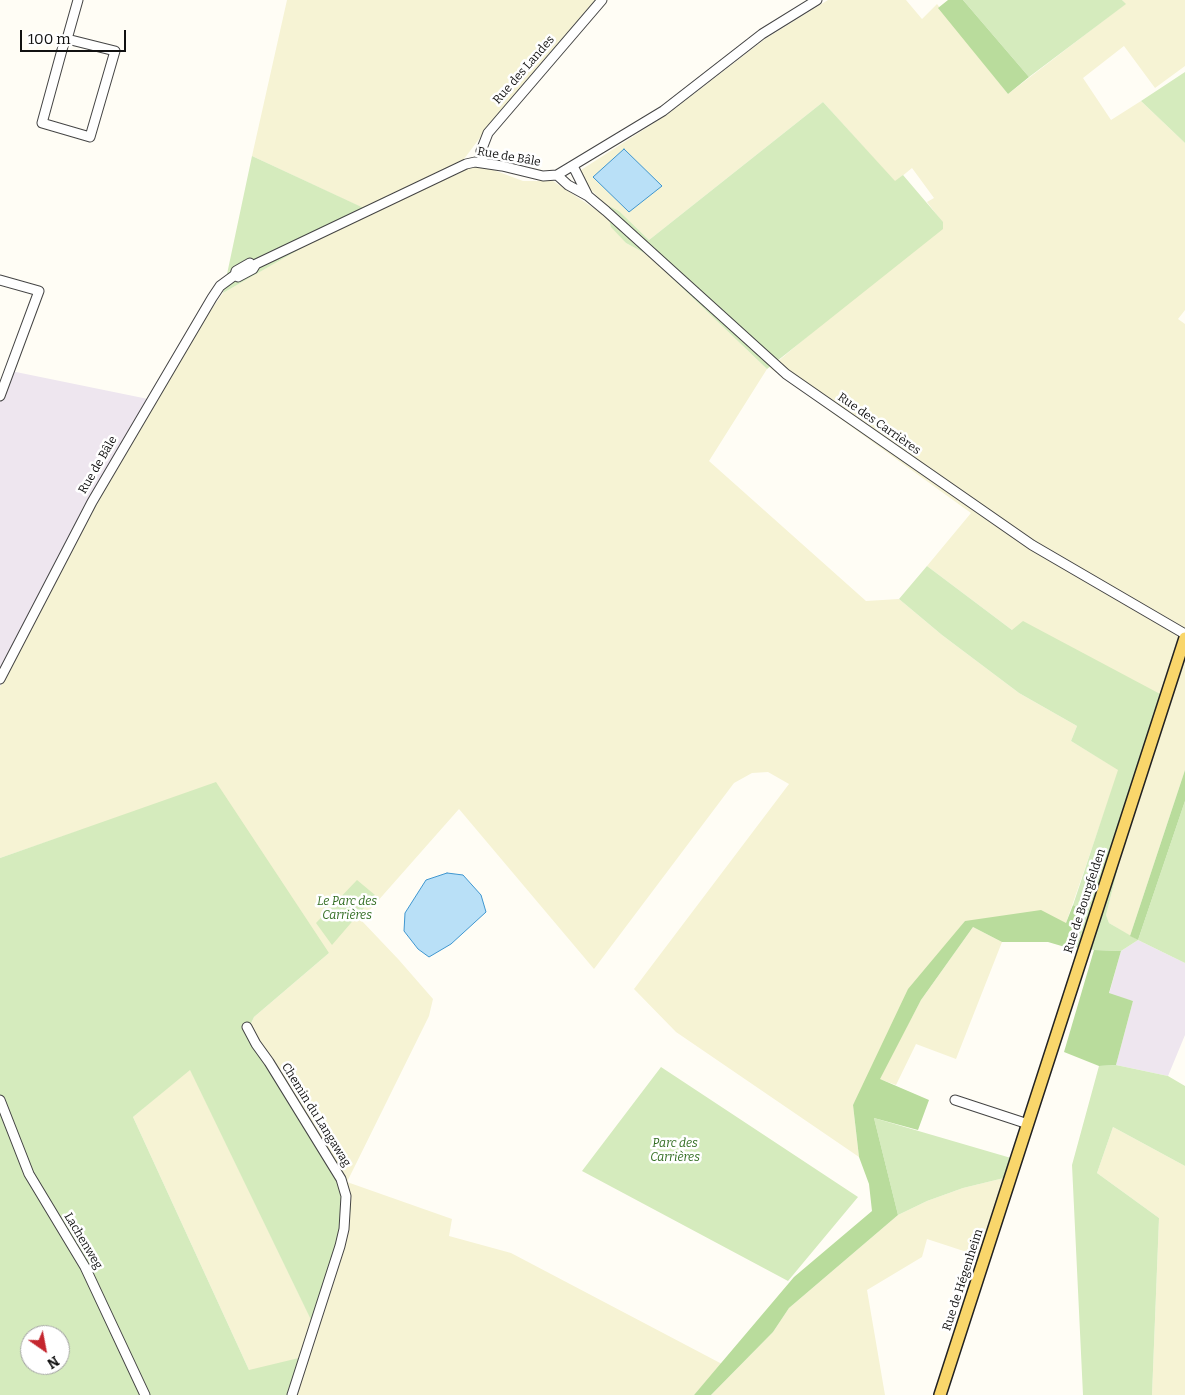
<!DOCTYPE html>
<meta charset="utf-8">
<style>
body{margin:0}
#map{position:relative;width:1185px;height:1395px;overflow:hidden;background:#fffdf5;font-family:Bitter,serif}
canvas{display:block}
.north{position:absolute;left:20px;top:1325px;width:50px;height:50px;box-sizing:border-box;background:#fff;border:1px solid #a0a0a0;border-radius:50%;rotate:147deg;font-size:14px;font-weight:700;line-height:20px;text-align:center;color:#111}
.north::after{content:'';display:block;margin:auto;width:18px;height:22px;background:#c4262e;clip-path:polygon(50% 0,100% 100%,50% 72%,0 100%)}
.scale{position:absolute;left:20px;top:30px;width:106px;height:22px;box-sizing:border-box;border:2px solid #111;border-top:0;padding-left:6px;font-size:15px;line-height:18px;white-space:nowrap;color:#111;-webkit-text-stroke:4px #fff;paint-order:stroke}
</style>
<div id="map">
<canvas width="1185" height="1395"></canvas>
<div class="north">N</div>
<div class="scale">100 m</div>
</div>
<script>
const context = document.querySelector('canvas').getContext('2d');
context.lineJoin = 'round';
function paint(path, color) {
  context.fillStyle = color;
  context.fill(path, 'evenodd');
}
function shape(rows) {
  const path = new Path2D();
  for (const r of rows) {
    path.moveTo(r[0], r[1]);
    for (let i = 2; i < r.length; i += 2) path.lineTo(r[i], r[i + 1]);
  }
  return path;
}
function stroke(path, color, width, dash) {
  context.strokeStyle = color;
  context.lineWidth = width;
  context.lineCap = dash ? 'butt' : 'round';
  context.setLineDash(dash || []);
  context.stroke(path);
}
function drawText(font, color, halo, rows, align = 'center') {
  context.font = font + ' Bitter,serif';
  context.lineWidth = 5;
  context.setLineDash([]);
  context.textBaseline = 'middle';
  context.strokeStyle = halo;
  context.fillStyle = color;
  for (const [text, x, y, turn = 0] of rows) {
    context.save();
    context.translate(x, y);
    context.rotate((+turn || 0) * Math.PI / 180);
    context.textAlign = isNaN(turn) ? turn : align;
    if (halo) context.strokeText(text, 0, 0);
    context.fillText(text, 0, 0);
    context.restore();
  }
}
const industrial = shape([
 [11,371,148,399,0,687,0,396],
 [1138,940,1185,963,1185,1035,1168,1076,1116,1065,1133,1001,1109,994,1121,951]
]);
const farmland = shape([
 [287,0,595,0,500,111,464,159,523,181,553,181,607,217,626,243,648,255,767,369,709,461,866,601,899,599,942,635,1019,693,1077,726,1071,741,1119,770,1066,923,965,921,853,1105,859,1157,676,1032,634,989,789,784,768,772,752,773,734,783,594,969,459,809,361,920,399,960,433,999,429,1016,347,1182,452,1219,449,1236,511,1253,722,1364,694,1395,295,1395,249,1370,133,1117,190,1069,314,1325,248,1031,254,1017,329,953,81,830,0,858,0,687,148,399,223,293,367,210,252,156],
 [828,0,906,0,922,19,937,4,1008,94,1125,4,1122,0,1185,0,1185,66,1155,88,1124,46,1083,78,1111,120,1141,101,1185,143,1185,310,1178,319,1185,324,1185,770,1130,936,1109,923,1106,915,1162,695,1012,630,927,566,971,513,770,368,942,222,927,202,934,198,912,168,895,182,823,102,649,240,619,211,605,204,583,182,581,170,668,114,765,39],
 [973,927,1002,942,956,1059,916,1044,896,1085,879,1079,921,1000],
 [1113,1127,1185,1166,1185,1395,1152,1395,1159,1218,1097,1173],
 [1004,1178,979,1256,927,1239,922,1257,867,1290,885,1395,711,1395,773,1332,789,1308,898,1215,927,1201,963,1188]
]);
const green = shape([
 [963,0,1122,0,1126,4,1029,77],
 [1185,72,1185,143,1141,101],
 [823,102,895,181,903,175,943,222,943,229,767,369,648,255,626,243,611,227,605,204,619,211,649,240],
 [252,156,368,210,223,293],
 [927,566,1012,630,1023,621,1162,695,1106,915,1109,923,1138,940,1185,801,1185,963,1138,940,1121,951,1094,950,1075,947,1086,912,1073,905,1118,770,1071,741,1077,726,1019,693,942,635,899,599],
 [216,782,329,953,254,1017,248,1030,345,1179,351,1208,341,1255,314,1326,190,1070,133,1117,249,1370,303,1357,292,1395,0,1395,0,858],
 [30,1335,60,1335,60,1365,30,1365],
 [357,880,375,895,332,945,316,923],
 [1116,1065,1168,1076,1185,1086,1185,1166,1113,1127,1097,1173,1159,1218,1152,1395,1083,1395,1072,1165,1099,1066],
 [661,1067,858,1197,788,1281,582,1171],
 [874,1118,1011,1158,1004,1178,963,1188,927,1201,898,1215]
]);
const forest = shape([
 [948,0,963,0,1029,77,1008,94,938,8],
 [1185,770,1185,801,1138,940,1130,936],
 [1073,905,1086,912,1075,947,1065,947,1048,942,1002,942,973,927,921,1000,880,1079,929,1100,918,1130,874,1118,898,1215,789,1308,773,1332,711,1395,694,1395,794,1277,872,1211,869,1184,859,1157,853,1105,908,989,965,921,1041,910,1066,923],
 [1094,950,1121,951,1109,993,1133,1001,1116,1065,1099,1066,1064,1052]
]);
const water = shape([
 [624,149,662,186,629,212,593,177,624,149],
 [447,873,463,875,481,895,486,912,451,944,429,957,418,949,404,931,405,913,426,880,447,873]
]);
const minor = shape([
 [65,39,42,123,90,137,115,51,67,39,78,0],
 [483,163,481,151,488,133,602,0],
 [573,166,588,196],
 [557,175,568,185,588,196,606,211,786,374,1032,545,1185,634],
 [235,275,238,277,253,269,256,264,466,164,475,162,502,166,543,176,557,175,663,111,762,34,817,0],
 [0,280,39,291,0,396],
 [0,679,92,502,212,298,220,286,235,275,236,271,250,263],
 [247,1027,256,1044,269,1062,341,1179,346,1196,344,1229,340,1246,292,1395],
 [0,1100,29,1174,85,1267,145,1395],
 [955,1100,1028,1124]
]);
const major = shape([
 [940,1395,1185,638]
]);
const streetNames = [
 ["Rue des Landes",524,70,-49],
 ["Rue de Bâle",509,157,10],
 ["Rue des Carrières",879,424,35],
 ["Rue de Bâle",98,465,-60],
 ["Rue de Bourgfelden",1085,901,-72],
 ["Chemin du Langawag",316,1115,58],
 ["Lachenweg",83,1241,59],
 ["Rue de Hégenheim",963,1280,-72]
];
const parkNames = [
 ["Le Parc des",347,902],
 ["Carrières",347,916],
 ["Parc des",675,1144],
 ["Carrières",675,1158]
];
paint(industrial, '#eee6ef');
paint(farmland, '#f6f3d4');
paint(green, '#d5ebbd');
paint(forest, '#b9dc9c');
paint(water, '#b9e0f7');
stroke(water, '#3f96cf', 1);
stroke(minor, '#444', 11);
stroke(major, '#222', 14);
stroke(minor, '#fff', 9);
stroke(major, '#f9d66b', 11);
drawText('12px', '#111', '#fff', streetNames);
drawText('italic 12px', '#2f6b1f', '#fff', parkNames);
</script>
